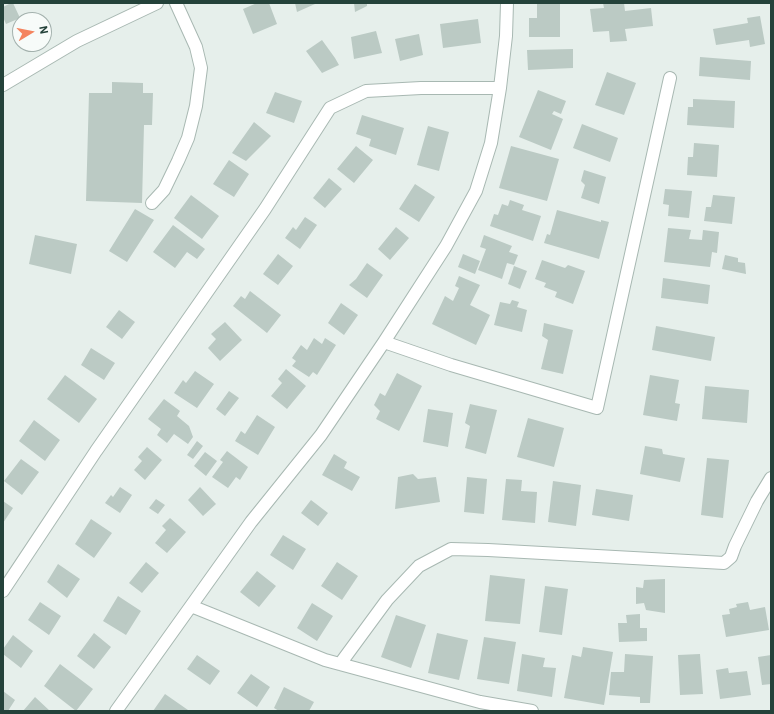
<!DOCTYPE html>
<style>
body{margin:0}
#map{position:relative;width:774px;height:714px;overflow:hidden;background:#e6efeb;font-family:Roboto,sans-serif}
canvas{display:block}
.frame{position:absolute;inset:0;border:4px solid #24423a;pointer-events:none}
.north{position:absolute;left:12px;top:12px;width:40px;height:40px;box-sizing:border-box;background:#f7fbf9;border:1px solid #a3b1ad;border-radius:50%;rotate:80deg;font-size:11px;font-weight:700;line-height:16px;text-align:center;color:#24423a}
.north::after{content:'';display:block;margin:auto;width:14px;height:18px;background:#f4845f;clip-path:polygon(50% 0,100% 100%,50% 72%,0 100%)}
</style>
<div id="map">
<canvas width="774" height="714"></canvas>
<div class="frame"></div>
<div class="north">N</div>
</div>
<script>
const context = document.querySelector('canvas').getContext('2d');
context.lineJoin = 'round';
function paint(path, color) {
  context.fillStyle = color;
  context.fill(path, 'evenodd');
}
function shape(rows) {
  const path = new Path2D();
  for (const r of rows) {
    path.moveTo(r[0], r[1]);
    for (let i = 2; i < r.length; i += 2) path.lineTo(r[i], r[i + 1]);
  }
  return path;
}
function stroke(path, color, width, dash) {
  context.strokeStyle = color;
  context.lineWidth = width;
  context.lineCap = dash ? 'butt' : 'round';
  context.setLineDash(dash || []);
  context.stroke(path);
}
const building = shape([
 [11,3,13,3,20,18,6,24,3,17,3,7],
 [257,3,269,3,277,24,253,34,243,9],
 [295,3,314,3,315,4,297,12],
 [354,3,367,3,367,6,355,12],
 [537,3,560,3,560,37,529,37,529,18,537,18],
 [603,3,624,3,625,11,651,8,653,26,625,29,627,41,610,42,609,31,593,32,590,9,604,8],
 [760,16,765,44,750,47,749,40,716,45,713,29,748,23,747,18],
 [478,19,481,43,443,48,440,24],
 [376,31,382,53,354,59,351,37],
 [419,34,423,55,400,61,395,39],
 [322,40,335,58,339,65,322,73,306,51],
 [573,49,573,68,528,70,527,50],
 [700,57,751,61,750,80,699,76],
 [607,72,636,83,624,115,595,105],
 [112,82,143,83,143,93,153,93,152,125,144,125,142,203,86,201,89,93,112,93],
 [538,90,566,101,561,114,554,111,552,114,563,119,551,150,519,137],
 [275,92,302,101,294,123,266,113],
 [693,99,735,101,734,128,687,125,688,107,693,107],
 [362,115,404,128,396,155,369,146,371,139,356,134],
 [254,122,271,136,246,161,232,153],
 [582,124,618,138,610,162,573,148],
 [428,126,449,132,439,171,417,165],
 [694,143,719,145,717,177,687,175,688,157,693,157],
 [356,146,373,160,354,183,337,169],
 [511,146,559,159,547,201,499,188],
 [229,160,249,174,234,197,213,184],
 [584,170,606,177,599,204,581,198,585,185,581,181],
 [329,178,342,189,325,208,313,198],
 [415,184,435,197,419,222,399,209],
 [665,189,692,191,689,218,668,216,669,205,663,204],
 [191,195,219,216,202,239,174,218],
 [713,195,735,197,732,224,704,221,706,207,711,207],
 [510,200,524,205,522,210,541,216,533,241,490,226,494,214,498,215,502,204,508,206],
 [135,209,154,220,127,262,109,251],
 [557,210,601,222,601,220,609,222,599,259,544,243,547,234,550,235],
 [305,217,317,225,300,249,285,238,293,227,296,230],
 [173,225,205,249,197,259,187,252,175,268,153,252],
 [396,227,409,238,390,260,378,249],
 [668,228,691,230,689,239,702,240,703,230,719,232,717,253,712,252,710,267,664,262],
 [35,235,77,244,71,274,29,264],
 [484,235,512,246,509,252,518,255,514,265,507,263,502,279,478,270,486,249,480,247],
 [278,254,293,266,278,285,263,274],
 [463,254,480,261,475,274,458,267],
 [725,255,738,258,738,262,745,263,746,274,722,269],
 [542,260,565,268,568,265,585,271,573,304,555,297,557,292,544,287,546,283,535,279],
 [367,263,383,275,367,298,349,285,356,279],
 [514,266,527,271,520,289,508,284],
 [459,276,480,285,470,305,490,315,476,345,432,324,445,296,453,301,459,288,455,286],
 [663,278,710,285,708,304,661,298],
 [250,291,281,315,267,333,233,306,241,296,245,299],
 [512,300,519,302,517,307,527,310,522,332,494,325,500,302,510,304],
 [341,303,358,315,344,335,328,323],
 [119,310,135,322,122,339,106,327],
 [225,322,242,340,220,361,208,348,216,339,211,334],
 [544,323,573,330,563,374,541,369,548,340,542,336],
 [656,326,715,337,711,361,652,350],
 [314,338,322,344,325,338,336,345,317,375,313,372,309,377,292,366,296,361,292,358,301,345,307,350],
 [91,348,115,363,104,380,81,365],
 [286,369,306,386,287,409,271,396,282,383,278,379],
 [195,371,214,384,197,408,174,393,183,380,186,383],
 [397,373,422,386,399,431,376,419,380,411,374,405,380,393,385,396],
 [65,375,97,399,79,423,47,399],
 [650,375,679,380,675,403,680,404,677,421,643,415],
 [705,386,749,390,747,423,702,419],
 [229,391,239,398,225,416,216,409],
 [164,399,180,411,177,416,189,426,193,437,188,444,174,434,167,443,157,435,161,429,148,419],
 [470,404,497,410,486,454,465,448,470,426,465,423],
 [428,409,453,413,448,447,423,442],
 [257,415,275,427,258,455,235,441,241,431,245,434],
 [528,418,564,428,554,467,517,457],
 [34,420,60,440,45,461,19,441],
 [197,441,203,446,193,459,187,455],
 [645,446,662,449,663,454,685,458,680,482,640,474],
 [147,447,162,460,145,480,134,470,142,461,138,457],
 [227,451,248,467,240,480,236,477,228,488,212,477,223,462,220,460],
 [205,452,217,461,206,476,194,466],
 [334,454,347,462,344,468,360,477,352,491,322,475],
 [707,458,729,460,723,518,701,515],
 [21,459,39,472,22,495,4,481],
 [413,474,418,479,436,477,440,502,395,509,398,477],
 [467,477,487,479,484,514,464,512],
 [506,479,522,480,521,491,537,492,535,523,502,520],
 [553,481,581,485,576,526,548,522],
 [120,487,132,495,120,513,105,503,111,495,113,497],
 [200,487,216,504,203,516,188,500],
 [596,489,633,495,629,521,592,515],
 [156,499,165,505,158,514,149,508],
 [311,500,328,513,318,526,301,513],
 [3,501,13,508,3,523],
 [170,518,186,532,167,553,155,543,166,530,162,526],
 [91,519,112,533,94,558,75,544],
 [283,535,306,549,293,570,270,555],
 [146,562,159,573,142,593,129,583],
 [337,562,358,576,342,600,321,586],
 [58,564,80,579,67,598,47,582],
 [257,571,276,586,259,607,240,592],
 [490,575,525,579,520,624,485,621],
 [665,579,665,613,646,610,644,603,636,604,636,587,643,588,644,580],
 [545,586,568,589,562,635,539,632],
 [118,596,141,611,126,635,103,621],
 [40,602,61,616,49,635,28,620],
 [748,602,750,610,765,607,769,630,726,637,722,615,730,614,729,609,737,607,736,604],
 [312,603,333,616,317,641,297,628],
 [640,614,640,628,647,628,647,641,619,642,618,623,627,623,626,615],
 [396,615,426,625,411,668,381,657],
 [94,633,111,647,94,669,77,656],
 [437,633,468,640,459,680,428,673],
 [13,635,33,651,21,668,3,654,3,649],
 [484,637,516,642,509,684,477,679],
 [583,647,613,652,604,705,564,698,572,655,581,657],
 [522,654,545,658,543,667,556,668,552,697,517,691],
 [625,654,653,656,650,703,640,703,640,697,609,695,611,672,624,672],
 [700,654,703,694,680,695,678,655],
 [197,655,220,671,210,685,187,669],
 [771,655,771,684,762,685,758,657],
 [60,664,93,689,76,711,44,686],
 [728,668,729,673,747,671,751,695,720,699,716,670],
 [251,674,270,687,257,707,237,693],
 [284,687,314,702,309,711,279,711,274,708],
 [3,691,15,700,8,711,3,711],
 [165,694,188,710,187,711,153,711],
 [35,697,50,711,23,711]
]);
const minor = shape([
 [3,85,77,41,157,3],
 [152,203,164,190,178,161,188,138,196,106,201,68,196,47,176,3],
 [384,342,451,365,597,408,670,78],
 [3,591,96,451,265,209,330,108,366,91,421,88,500,88],
 [191,606,325,660,480,702,532,711],
 [340,664,387,600,419,566,451,549,488,550,724,563,731,557,735,546,757,501,771,478],
 [116,711,251,522,321,435,384,342,446,246,476,191,491,143,500,88,506,36,507,3]
]);
paint(building, '#bbcac4');
stroke(minor, '#a8b8b2', 14);
stroke(minor, '#fff', 12);
</script>
